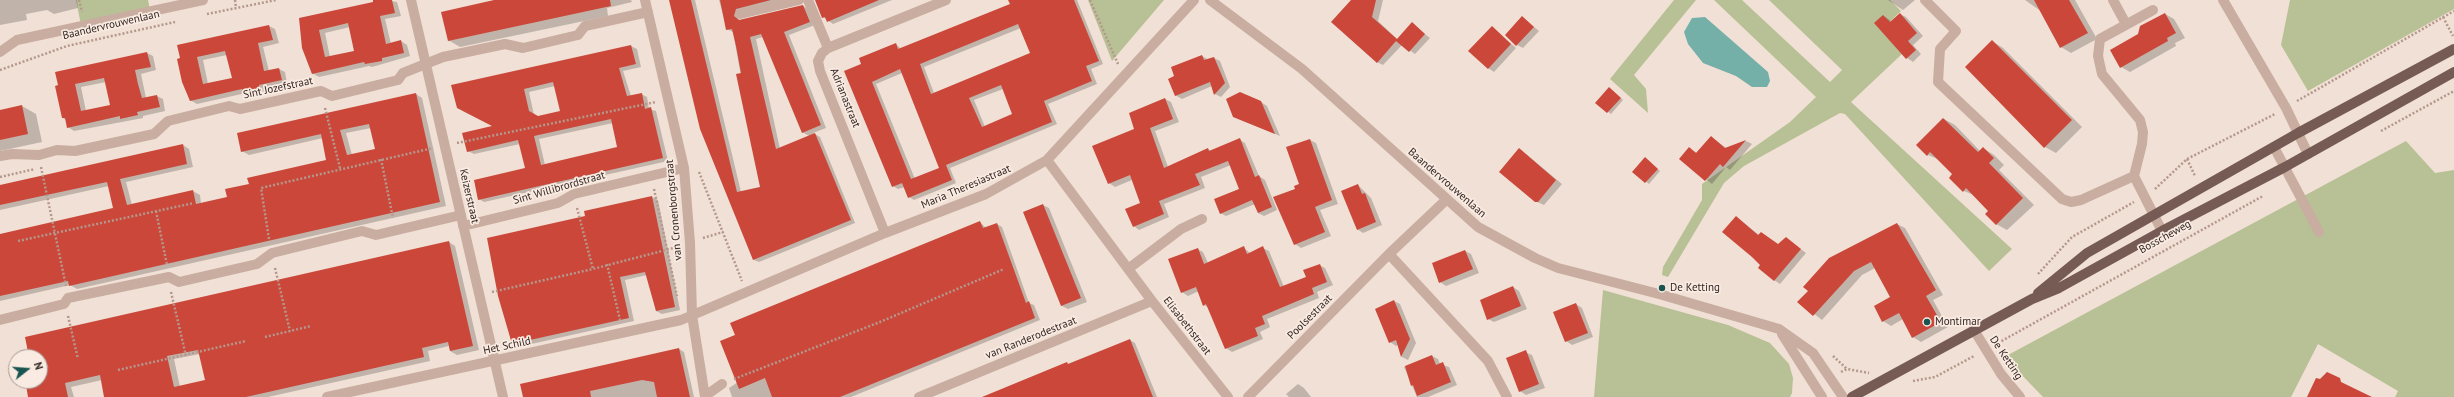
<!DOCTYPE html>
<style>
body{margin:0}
#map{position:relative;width:2454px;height:397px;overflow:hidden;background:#f1e0d5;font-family:"PT Sans",sans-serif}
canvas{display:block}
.north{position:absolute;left:8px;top:349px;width:40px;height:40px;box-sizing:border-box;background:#f9ebe1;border:1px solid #aa9d95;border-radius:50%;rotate:73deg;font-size:11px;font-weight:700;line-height:16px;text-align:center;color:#332724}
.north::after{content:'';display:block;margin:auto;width:14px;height:18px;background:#195550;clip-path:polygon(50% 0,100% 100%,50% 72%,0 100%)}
</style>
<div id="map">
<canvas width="2454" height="397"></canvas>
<div class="north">N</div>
</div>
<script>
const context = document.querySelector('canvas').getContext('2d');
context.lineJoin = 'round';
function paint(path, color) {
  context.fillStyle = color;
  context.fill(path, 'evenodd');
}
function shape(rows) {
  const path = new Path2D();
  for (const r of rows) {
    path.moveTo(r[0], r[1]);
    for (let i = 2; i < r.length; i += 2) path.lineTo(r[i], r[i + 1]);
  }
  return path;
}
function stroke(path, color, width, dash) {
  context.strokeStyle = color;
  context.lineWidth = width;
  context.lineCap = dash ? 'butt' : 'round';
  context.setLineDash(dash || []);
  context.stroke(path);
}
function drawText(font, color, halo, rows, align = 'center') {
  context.font = font + ' "PT Sans",sans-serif';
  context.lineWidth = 3.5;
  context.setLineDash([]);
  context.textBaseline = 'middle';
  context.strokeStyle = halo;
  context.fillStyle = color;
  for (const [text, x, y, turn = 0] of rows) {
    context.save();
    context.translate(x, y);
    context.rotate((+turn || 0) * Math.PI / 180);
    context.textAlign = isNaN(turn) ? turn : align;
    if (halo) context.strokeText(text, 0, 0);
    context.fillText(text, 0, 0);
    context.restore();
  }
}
const green = shape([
 [76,0,148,0,150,10,81,25],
 [1088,0,1164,0,1112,61],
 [1674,0,1696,0,1634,75,1646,89,1648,113,1610,79],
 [1714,0,1742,0,1830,82,1842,70,1769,0,1890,0,1901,11,1881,30,1902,54,1851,102,2012,249,1989,271,1845,114,1840,113,1744,166,1724,183,1668,277,1662,275,1663,267,1702,200,1702,184,1790,122,1816,97],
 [2290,0,2454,0,2454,9,2308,91,2281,45],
 [2406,141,2435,173,2454,170,2454,397,2395,397,2398,391,2318,344,2291,397,2043,397,2018,371,2008,355],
 [1603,290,1728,325,1770,343,1789,364,1793,378,1792,393,1790,397,1594,397]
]);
const water = shape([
 [1705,17,1768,72,1770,81,1767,87,1752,87,1736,76,1703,63,1688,44,1684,32,1692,18]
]);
const shadow = shape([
 [0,0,77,0,78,8,54,14,47,10,26,14,27,20,0,25],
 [385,0,397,2,401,16,385,19,391,44,401,41,407,45,410,56,372,67,369,66,319,77,312,73,301,19],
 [350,27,355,51,330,57,325,33],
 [499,0,631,0,632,2,607,8,608,16,460,47,448,40],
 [670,0,695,0,741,192,761,187,733,32,727,29,719,0,786,0,738,18,740,21,803,6,808,9,815,25,789,35,826,128,813,133,820,137,855,223,759,262,754,260],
 [763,37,802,132,809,136,780,149,756,39],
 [826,0,892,0,833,24,823,17],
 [1009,0,1077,0,1103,64,1091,69,1097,84,1048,104,1057,124,950,168,956,183,914,200,909,197,905,187,898,189,893,186,862,65,896,44,901,49,1011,4],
 [1021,28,1031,54,934,93,924,67],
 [902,73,941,168,915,179,876,84],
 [1003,89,1014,115,985,127,974,100],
 [1352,0,1383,0,1378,21,1398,40,1412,24,1430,38,1415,54,1402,45,1383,65,1377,62],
 [1888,0,1915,0,1903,10],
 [2025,0,2075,0,2097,39,2071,53,2061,47,2042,12],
 [1900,14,1906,17,1923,36,1913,45,1921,54,1913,62,1907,58,1884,16,1891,21],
 [2165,14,2174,19,2185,38,2175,43,2176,46,2130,72,2121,67,2139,35],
 [1522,17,1539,31,1523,48,1517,45],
 [269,26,275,29,279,43,263,47,269,71,279,69,285,72,287,83,265,89,266,91,249,94,246,93,197,104,190,100,178,46],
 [227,55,233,79,208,84,203,60],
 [1492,27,1516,48,1494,72,1488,68],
 [1992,41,2003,48,2082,127,2056,153,2045,147],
 [631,46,637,49,641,67,623,71,631,96,641,94,647,97,649,109,656,111,668,161,484,202,479,199,526,169,520,144,474,154,468,151,495,127,463,111],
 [555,86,561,112,538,117,534,115,529,92],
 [613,123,619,148,545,165,539,139],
 [147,53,153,56,156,70,141,74,146,98,157,96,163,99,165,111,143,116,143,118,74,131,68,127,66,120,63,118,56,87],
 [106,82,111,106,86,111,81,87],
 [1202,56,1209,60,1214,58,1220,61,1230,87,1221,97,1215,94,1212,86,1182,99,1175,95,1176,77],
 [1612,90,1623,100,1611,114,1597,103],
 [416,94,422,98,446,206,77,289,70,285,0,301,0,235,115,209,109,186,0,210,0,186,183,145,189,149,193,167,126,182,132,205,193,191,200,195,201,204,229,197,250,184,328,161,323,138,249,155,242,151],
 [371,128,377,150,352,155,346,133],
 [1165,99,1171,102,1179,122,1155,131,1168,167,1208,149,1211,151,1240,140,1245,143,1259,176,1265,180,1277,210,1264,216,1258,213,1255,204,1226,216,1220,213,1241,189,1231,165,1201,177,1205,188,1164,204,1169,217,1139,230,1134,226,1141,203,1132,180,1115,187,1109,183,1135,130],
 [1261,102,1267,106,1280,136,1241,120],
 [22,106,36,114,42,142,0,151,0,111],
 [1944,119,1955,125,1980,151,1983,148,1994,155,2004,165,1999,170,2034,205,2007,230,1996,224,1990,211,1976,196,1964,191,1954,174,1940,160,1928,155],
 [1711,137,1726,148,1746,141,1752,144,1730,170,1726,167,1712,184,1680,159,1689,148,1697,153],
 [1310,140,1316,143,1338,204,1320,210,1331,236,1301,248,1295,244,1301,184],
 [1520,149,1562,184,1544,205,1535,201],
 [1648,160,1660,171,1649,184,1634,172],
 [1358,185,1371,198,1382,225,1363,233,1357,229],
 [652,197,658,200,680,310,662,314,656,311,647,275,625,280,634,321,518,347,513,344,587,216],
 [1043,205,1049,208,1087,302,1068,309,1062,306,1024,212],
 [1736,217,1759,235,1778,245,1786,238,1806,253,1780,284,1774,280,1761,265],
 [980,222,986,228,997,224,1002,227,1029,303,1034,305,1040,320,851,397,732,397,729,388],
 [1897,224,1905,228,1943,295,1933,300,1948,327,1921,342,1913,337,1903,319,1891,326,1883,321,1891,297,1875,268,1862,275,1822,320,1799,302],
 [449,242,455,246,479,350,457,355,450,351,449,346,428,351,430,361,268,397,105,397,102,380,71,387,74,397,29,397,36,381,40,381,40,357,30,357],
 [200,354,206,381,180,387,174,359],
 [1244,248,1250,253,1263,248,1269,251,1284,287,1307,277,1319,265,1325,268,1333,285,1317,292,1319,298,1267,319,1270,327,1260,332,1263,339,1232,352,1226,348,1209,308,1204,305,1199,291,1188,296,1182,292,1197,249,1203,252,1208,263],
 [1465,251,1471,254,1479,273,1446,286,1440,282],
 [1513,287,1519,291,1527,309,1494,322,1488,319],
 [1394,301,1400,304,1416,343,1408,360,1402,357,1398,345,1396,346,1390,342],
 [1576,304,1582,308,1593,337,1572,345,1566,341],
 [1130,340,1135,343,1157,397,983,397],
 [679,349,684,352,694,397,524,397],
 [1525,352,1532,355,1545,388,1526,395,1520,391],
 [1432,356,1438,359,1440,364,1449,367,1457,385,1428,397,1417,397,1404,367],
 [1298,384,1304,388,1311,397,1289,397,1286,394]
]);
const building = shape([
 [373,0,392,0,395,13,380,16,386,44,401,40,404,53,382,58,382,61,365,64,364,62,312,74,302,48,299,18,373,2],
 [348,23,354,51,325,57,319,30],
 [494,0,610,0,611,6,448,41,441,12],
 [669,0,691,0,737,192,760,187,736,74,741,73,736,46,732,29,726,30,720,0,771,0,736,9,734,16,739,20,803,5,810,22,784,32,821,125,802,133,761,34,750,37,776,149,815,133,851,220,753,260,700,129],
 [815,0,879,0,827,22,825,17,822,18],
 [1008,0,1074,0,1099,61,1086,66,1092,81,1044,101,1052,122,946,165,952,180,908,198,902,183,907,181,892,187,844,71,861,64,859,58,896,43,898,49,1010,4],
 [1018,24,1030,53,931,94,920,64],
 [900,69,939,168,911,179,872,82],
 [1001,85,1012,114,982,127,969,98],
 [1351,0,1376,0,1372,17,1397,39,1412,22,1425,34,1409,52,1396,41,1377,63,1331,22],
 [2034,0,2069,0,2088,33,2060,48],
 [1900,13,1917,33,1908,41,1916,50,1906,59,1874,23,1883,15,1890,22],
 [2165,13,2176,33,2167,38,2168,41,2120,68,2110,50,2138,34,2140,26],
 [1522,16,1534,27,1516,46,1505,35],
 [269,25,273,40,258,43,264,71,279,68,282,80,259,85,260,88,242,91,242,89,190,101,182,82,177,59,180,58,177,45],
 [225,51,232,78,203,84,197,57],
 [1492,26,1511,44,1488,69,1468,51],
 [1992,40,2072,120,2044,148,1965,67],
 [631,45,636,64,619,68,627,96,642,93,645,109,651,107,663,158,478,200,474,180,525,168,518,140,467,152,462,133,492,126,457,108,451,85],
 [553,82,560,111,538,116,529,111,524,89],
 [611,119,617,147,541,165,534,136],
 [147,52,151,67,135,70,138,84,142,98,157,95,160,107,137,112,138,115,120,119,120,116,67,128,65,118,62,118,60,109,55,86,58,85,55,72],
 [104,78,110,105,81,111,75,84],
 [1202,55,1204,60,1214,57,1225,83,1214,95,1210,82,1175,96,1168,79,1174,76,1171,67],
 [1609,87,1621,98,1607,113,1595,103],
 [1240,92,1261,101,1275,134,1233,117,1226,99],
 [416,93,440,202,69,286,68,281,0,296,0,234,113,208,107,182,0,205,0,185,183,144,187,164,120,179,127,205,193,190,196,204,227,197,225,189,249,184,247,178,326,160,321,134,241,152,237,133],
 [369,124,375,149,347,155,340,130],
 [1165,98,1173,119,1150,128,1164,168,1208,148,1209,151,1240,138,1255,177,1259,175,1272,207,1258,213,1252,200,1220,214,1214,199,1239,189,1228,161,1195,174,1200,185,1159,201,1164,214,1133,227,1125,209,1140,203,1130,175,1108,184,1092,146,1134,129,1129,113],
 [22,105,28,134,0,140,0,110],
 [1943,118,1978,152,1983,147,1994,158,1989,163,2023,198,1996,225,1985,214,1988,211,1966,188,1963,192,1949,178,1952,174,1930,152,1927,156,1916,145],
 [1711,136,1725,148,1746,140,1723,167,1720,164,1705,181,1679,159,1689,147,1696,153],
 [1310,139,1332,200,1315,207,1325,232,1294,245,1273,197,1295,189,1294,186,1299,184,1286,147],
 [1519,148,1556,180,1538,202,1535,202,1499,172],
 [1645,157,1658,169,1645,183,1632,172],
 [1358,184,1362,194,1365,193,1376,222,1357,230,1341,191],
 [652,196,675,307,656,311,645,272,620,277,629,318,512,344,498,296,487,238,585,216,584,211],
 [1043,204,1081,298,1061,306,1023,212],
 [1736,216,1758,235,1761,232,1778,244,1786,237,1801,249,1774,281,1758,268,1760,265,1752,257,1722,232],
 [980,221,983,228,997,223,1026,303,1029,301,1035,318,840,397,772,397,765,378,739,389,720,341,735,335,730,323],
 [1897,223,1936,290,1926,296,1941,322,1912,338,1899,313,1882,322,1874,306,1890,297,1871,262,1854,271,1813,316,1797,302,1808,291,1803,287,1829,258],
 [449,241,473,346,450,351,448,342,422,348,424,357,246,397,104,397,100,375,65,383,68,397,28,397,26,385,40,382,40,357,29,357,25,337],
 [198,350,205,380,174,387,167,356],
 [1244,246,1247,254,1263,246,1280,287,1306,277,1303,270,1320,264,1327,282,1312,288,1314,294,1262,316,1265,324,1255,328,1258,336,1225,349,1206,304,1203,306,1196,287,1181,293,1168,259,1198,248,1204,264],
 [1465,250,1473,269,1439,283,1432,263],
 [1513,286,1521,306,1487,320,1480,300],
 [1394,300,1410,339,1401,357,1396,340,1389,343,1375,309],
 [1576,303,1588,333,1565,342,1553,312],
 [1130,339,1153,397,982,397,1067,362,1068,364],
 [679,348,690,397,657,397,654,382,642,380,590,391,591,397,523,397,520,384],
 [1526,350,1539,384,1519,392,1506,358],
 [1432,355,1436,365,1443,362,1451,382,1417,396,1413,385,1411,386,1405,366],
 [2327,372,2340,378,2341,382,2372,397,2307,397,2316,378,2320,379]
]);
const path = shape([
 [79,0,82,12],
 [235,0,236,8],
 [1090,0,1118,64],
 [207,14,276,0],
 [2443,17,2453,36],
 [0,70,67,46,175,22],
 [2297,101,2454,11],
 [325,108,340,168],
 [2381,131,2454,91],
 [457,143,656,102],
 [381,159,393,218],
 [2187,159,2195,176],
 [41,167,66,286],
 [699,172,742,281],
 [0,177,35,169],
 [654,189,677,296],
 [2155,189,2187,159,2275,114],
 [577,208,593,269],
 [156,211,167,265],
 [703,238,723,232],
 [269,239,261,188,433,148],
 [18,241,194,203],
 [607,264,620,320],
 [275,268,290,331],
 [2038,274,2072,237,2134,202],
 [171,292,186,356],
 [492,292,593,269,677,247],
 [68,316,78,359],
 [265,337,311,326],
 [1998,343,2263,196],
 [1833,356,1847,369],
 [118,370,246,341],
 [1841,372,1847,369,1869,373],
 [734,379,880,322,1004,269],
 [1913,381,1935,377,1974,356]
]);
const minor = shape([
 [411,0,503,397],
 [645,0,684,168,690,243,692,315,705,397],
 [808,0,828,48],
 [1210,0,1302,69,1478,227,1535,258,1558,268,1659,294,1779,329,1813,353,1843,397],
 [1925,0,1956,31,1940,49,1938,82,2062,199,2071,202,2081,200,2134,176,2162,231],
 [2113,0,2126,24],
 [2223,0,2286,108,2308,154],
 [740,14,799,0],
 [0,52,17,40,203,0],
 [2274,147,2319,232],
 [0,156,12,154,39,155,57,150,75,151,154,134,168,121,229,106,240,109,321,91,332,96,398,80,403,73,443,57,505,44,523,48,578,35,585,26,648,12],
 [1047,160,1152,301,1228,397],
 [2134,176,2142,144,2143,132,2140,120,2102,74,2098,56,2100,39,2153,10],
 [463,226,558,203,574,194,684,168],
 [885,233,820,71,818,61,822,53,828,48,946,0],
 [1389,254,1488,361,1507,397],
 [1128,269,1181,229,1202,219],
 [0,320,64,304,68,298,169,277,179,282,257,264,272,253,362,231,376,235,461,215],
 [1974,330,2001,374,2020,397],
 [1782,334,1822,397],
 [705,396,722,384],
 [327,397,681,320,885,233,986,194,1047,160,1194,0],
 [919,397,1152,301],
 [1248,397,1389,254,1446,200]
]);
const major = shape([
 [2038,293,2087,253,2298,133,2454,49],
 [1852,397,2032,299,2059,288,2162,231,2285,167,2454,72]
]);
const markers = [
 [1662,288,4,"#195550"],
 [1927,322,4,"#195550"]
];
const streetNames = [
 ["Baandervrouwenlaan",111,25,-13],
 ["Sint Jozefstraat",278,88,-12],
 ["Adrianastraat",845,98,68],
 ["Baandervrouwenlaan",1447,183,41],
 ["Maria Theresiastraat",966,187,-23],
 ["Sint Willibrordstraat",559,188,-16],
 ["Keizerstraat",469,196,77],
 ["van Cronenborgstraat",674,210,-95],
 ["Bosscheweg",2165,237,-29],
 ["Poolsestraat",1310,317,-45],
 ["Elisabethstraat",1187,326,52],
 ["van Randerodestraat",1031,338,-22],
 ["Het Schild",507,346,-12],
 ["De Ketting",2006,358,56]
];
const poiNames = [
 ["De Ketting",1670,288],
 ["Montimar",1935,322]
];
paint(green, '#b8c095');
paint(water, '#74afa8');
paint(shadow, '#0003');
paint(building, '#ca473a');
stroke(path, '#b5978c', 2.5, [2, 2]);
stroke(minor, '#c9ada1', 10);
stroke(major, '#765b55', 10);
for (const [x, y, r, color] of markers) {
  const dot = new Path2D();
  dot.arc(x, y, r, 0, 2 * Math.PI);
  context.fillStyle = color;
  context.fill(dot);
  stroke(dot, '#f9ebe1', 1.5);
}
drawText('11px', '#332724', '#f9ebe1', streetNames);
drawText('11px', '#332724', '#f9ebe1', poiNames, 'left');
</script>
